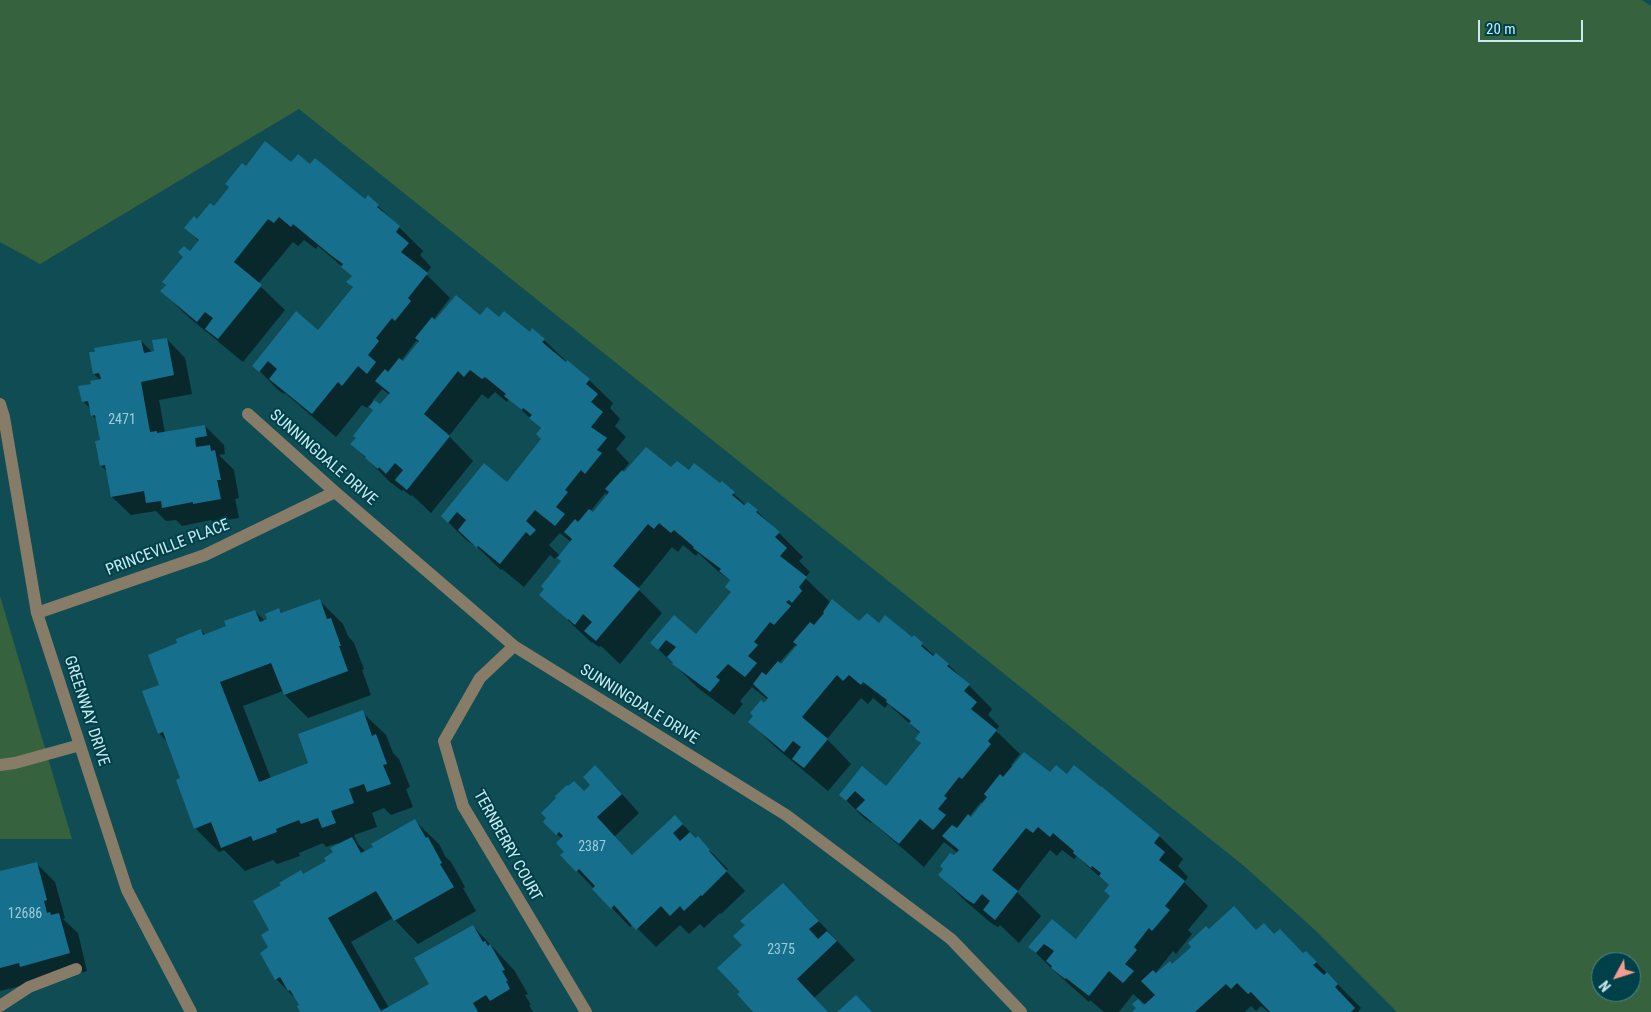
<!DOCTYPE html>
<style>
body{margin:0}
#map{position:relative;width:1651px;height:1012px;overflow:hidden;background:#0f4c54;font-family:"Roboto Condensed",sans-serif}
canvas{display:block}
.north{position:absolute;left:1591px;top:952px;width:50px;height:50px;box-sizing:border-box;background:#004149;border:1px solid #50858c;border-radius:50%;rotate:230deg;font-size:14px;font-weight:700;line-height:20px;text-align:center;color:#c8ebf1}
.north::after{content:'';display:block;margin:auto;width:18px;height:22px;background:#f59c91;clip-path:polygon(50% 0,100% 100%,50% 72%,0 100%)}
.scale{position:absolute;left:1478px;top:20px;width:105px;height:22px;box-sizing:border-box;border:2px solid #c8ebf1;border-top:0;padding-left:6px;font-size:15px;line-height:18px;white-space:nowrap;color:#c8ebf1;-webkit-text-stroke:4px #004149;paint-order:stroke}
</style>
<div id="map">
<canvas width="1651" height="1012"></canvas>
<div class="north">N</div>
<div class="scale">20 m</div>
</div>
<script>
const context = document.querySelector('canvas').getContext('2d');
context.lineJoin = 'round';
function paint(path, color) {
  context.fillStyle = color;
  context.fill(path, 'evenodd');
}
function shape(rows) {
  const path = new Path2D();
  for (const r of rows) {
    path.moveTo(r[0], r[1]);
    for (let i = 2; i < r.length; i += 2) path.lineTo(r[i], r[i + 1]);
  }
  return path;
}
function stroke(path, color, width, dash) {
  context.strokeStyle = color;
  context.lineWidth = width;
  context.lineCap = dash ? 'butt' : 'round';
  context.setLineDash(dash || []);
  context.stroke(path);
}
function drawText(font, color, halo, rows, align = 'center') {
  context.font = font + ' "Roboto Condensed",sans-serif';
  context.lineWidth = 4;
  context.setLineDash([]);
  context.textBaseline = 'middle';
  context.strokeStyle = halo;
  context.fillStyle = color;
  for (const [text, x, y, turn = 0] of rows) {
    context.save();
    context.translate(x, y);
    context.rotate((+turn || 0) * Math.PI / 180);
    context.textAlign = isNaN(turn) ? turn : align;
    if (halo) context.strokeText(text, 0, 0);
    context.fillText(text, 0, 0);
    context.restore();
  }
}
const green = shape([
 [0,0,1642,0,1651,6,1651,1012,1397,1012,1315,930,1244,866,299,109,40,264,0,242],
 [1601,962,1631,962,1631,992,1601,992],
 [0,596,72,839,0,839]
]);
const shadow = shape([
 [291,164,310,166,365,200,378,206,423,251,420,255,431,267,426,274,450,298,433,320,435,322,480,317,499,318,544,340,567,362,589,380,613,403,610,408,620,419,615,426,626,437,616,449,629,463,622,472,624,474,671,469,689,472,720,484,722,483,746,505,757,511,803,557,799,561,810,572,805,578,831,603,860,623,879,625,912,639,914,637,935,656,936,655,949,665,992,709,988,715,999,726,996,731,1020,754,1011,765,1013,767,1068,775,1159,836,1183,859,1178,866,1188,877,1184,882,1208,906,1188,930,1192,934,1176,954,1173,951,1157,971,1158,973,1172,965,1209,930,1257,931,1275,936,1304,954,1306,952,1361,1008,1358,1012,1268,1012,1261,1006,1256,1011,1251,1006,1245,1012,1134,1012,1146,1005,1133,994,1119,1012,1104,1012,1090,1000,1089,1002,1054,971,1030,947,1052,921,1076,940,1111,897,1110,886,1081,860,1077,856,1074,859,1062,850,1057,856,1050,850,1017,892,1041,916,1019,943,1000,925,998,927,991,923,963,899,940,875,958,853,944,842,924,867,872,822,871,823,864,818,841,795,862,768,886,788,922,744,916,739,921,734,888,704,885,708,873,698,868,704,861,698,827,739,851,764,828,791,774,746,750,722,768,700,752,687,740,701,743,704,734,715,698,688,652,643,674,617,697,635,732,592,731,581,719,572,698,553,696,556,683,545,678,552,672,547,638,589,662,613,620,664,601,646,599,647,592,642,592,643,541,595,563,562,557,556,555,559,550,555,524,587,502,569,501,570,474,544,473,545,466,540,442,516,507,483,543,439,542,429,514,403,509,399,507,402,495,392,488,399,482,394,449,436,473,461,431,513,412,495,411,496,403,490,402,491,390,482,352,444,375,410,369,405,367,408,362,405,336,437,285,393,284,394,277,389,254,365,319,332,354,288,353,276,318,246,316,249,304,240,298,246,293,242,258,284,285,310,243,362,186,315,162,291,184,257,190,253,200,242,186,228,214,207,246,167],
 [416,341,419,343,403,362,401,361],
 [382,389,390,395,380,406,373,400],
 [605,493,608,496,593,514,590,512],
 [560,533,571,542,560,556,549,545],
 [795,645,797,647,781,666,779,663],
 [981,802,983,804,971,818,969,817],
 [167,339,185,358,192,394,159,400,165,433,205,426,224,445,225,454,219,455,234,470,239,498,235,499,239,518,213,522,211,520,182,526,176,520,166,521,156,511,131,515,112,497,108,472,101,466,97,442,102,441,97,420,92,415,91,410,83,401,93,385,101,381,94,374,141,341,152,352,156,352],
 [319,600,343,624,348,636,354,643,364,669,362,670,371,695,308,718,285,695,283,691,243,706,271,779,310,764,362,712,386,735,393,753,399,759,410,787,406,789,413,807,391,815,384,808,372,813,377,827,354,835,358,844,366,852,415,821,439,844,445,856,451,862,465,887,463,888,476,911,418,944,393,918,351,942,389,1008,430,984,473,926,514,970,528,994,525,995,531,1005,529,1005,533,1012,302,1012,299,1002,276,979,261,953,270,948,271,931,303,875,327,862,340,844,338,843,326,847,323,843,299,853,300,856,277,864,273,860,245,871,224,850,219,852,195,828,182,778,168,743,159,733,161,686,179,644,201,630,206,635,228,627,255,611,265,621,279,609,283,614],
 [614,785,639,813,614,837,633,856,675,817,716,857,728,869,726,871,745,891,721,914,720,913,704,928,700,924,689,934,680,925,656,947,633,924,630,927,562,855,565,852,562,839,545,822,584,792],
 [36,863,55,882,65,918,63,919,78,933,87,971,40,985,37,982,0,991,0,873],
 [802,903,855,960,814,998,827,1012,755,1012]
]);
const building = shape([
 [265,141,291,162,298,154,310,164,315,158,365,199,368,195,379,205,377,207,400,226,396,232,409,243,401,252,428,273,408,298,411,301,395,321,392,318,376,338,379,341,368,355,376,362,367,374,358,366,342,386,338,382,312,414,269,379,277,369,268,361,259,372,252,366,296,311,318,330,353,287,346,282,352,276,341,267,343,264,332,256,293,224,291,227,279,217,274,223,268,219,234,262,262,285,218,339,205,329,213,318,205,312,197,322,160,291,166,285,162,282,183,257,178,252,184,246,190,251,199,240,184,228,194,216,197,219,210,203,214,206,229,187,225,184,242,163,246,166],
 [456,295,480,315,487,307,499,317,504,311,530,332,532,328,545,339,542,342,566,362,567,360,590,379,586,384,598,394,591,402,603,412,591,427,607,438,597,450,602,453,585,474,581,470,565,490,568,492,556,507,565,514,555,526,535,510,526,521,536,530,530,536,526,532,500,564,478,546,477,548,458,530,466,520,457,512,448,523,441,516,484,463,507,482,541,439,536,434,541,428,529,418,532,415,523,408,522,410,504,396,506,394,485,377,482,379,470,370,464,377,458,371,424,414,450,436,407,490,395,480,403,470,395,463,386,474,379,467,378,469,365,458,366,457,350,444,356,438,353,436,373,410,369,407,374,400,380,404,390,393,375,381,385,369,388,372,399,358,403,361,419,341,415,338,432,317,435,320],
 [167,338,174,375,141,382,150,432,157,431,157,433,205,425,207,436,195,438,196,447,210,445,211,451,215,450,221,480,217,480,221,499,193,504,193,502,162,508,161,501,146,503,144,491,111,497,105,465,100,466,95,441,100,440,95,415,91,416,88,401,82,402,78,386,91,384,90,381,101,379,99,373,93,374,89,352,95,352,94,348,141,340,144,353,154,351,152,340],
 [646,447,671,467,677,461,689,470,694,463,720,483,722,481,735,492,732,495,744,505,748,502,758,510,756,512,780,532,775,537,787,548,780,556,807,577,799,587,802,591,792,603,789,600,786,602,791,606,774,625,770,622,754,642,758,645,748,656,757,663,745,677,728,664,716,677,720,680,710,692,672,664,673,663,667,657,676,647,666,640,658,650,650,643,674,615,696,634,731,592,725,587,730,580,719,571,721,569,693,548,694,547,674,530,671,533,659,523,654,529,648,524,613,566,640,589,596,641,584,631,592,622,583,614,575,625,568,619,568,620,539,595,544,589,541,586,561,561,557,558,572,539,564,532,575,519,578,522,589,509,593,512,609,492,605,489,622,470,624,472],
 [320,599,327,619,331,618,341,646,339,646,348,671,284,695,271,663,220,682,259,782,308,763,298,734,363,710,372,736,376,734,387,764,383,765,391,784,367,792,364,784,349,789,354,803,331,811,336,823,322,828,318,818,301,824,299,820,276,829,277,832,253,841,251,836,221,848,211,822,194,829,176,780,180,778,163,732,158,734,142,691,159,685,148,655,177,643,176,639,201,629,203,635,226,626,224,621,255,610,260,622,267,619,265,614,279,608,281,613],
 [832,599,859,621,867,613,879,623,885,615,912,637,914,635,923,643,921,646,933,656,936,653,949,664,947,666,970,684,964,691,977,702,971,709,997,730,988,741,991,744,962,779,959,777,944,796,947,798,938,809,946,815,933,830,920,819,899,844,856,809,865,800,855,791,846,801,839,795,862,766,886,786,921,743,915,739,920,732,909,723,911,721,886,702,887,700,863,682,861,685,849,675,843,681,837,675,802,717,828,739,804,768,792,759,801,747,793,741,784,752,748,722,753,716,750,713,761,700,764,703,768,698,753,684,762,672,766,675,778,661,781,664,797,645,793,642,810,622,814,625,824,613,823,612],
 [1024,752,1050,772,1056,765,1067,774,1074,765,1101,787,1101,786,1160,835,1154,843,1165,852,1159,860,1185,881,1165,906,1170,910,1152,931,1149,928,1134,947,1137,950,1125,964,1134,971,1123,983,1109,971,1089,996,1066,978,1065,979,1051,968,1052,966,1046,961,1054,951,1044,944,1036,953,1028,947,1052,919,1076,939,1110,896,1104,891,1109,885,1099,876,1101,873,1092,866,1091,868,1073,853,1074,851,1053,833,1050,837,1038,827,1033,833,1026,828,992,870,1018,891,995,920,983,910,990,901,982,894,974,904,966,899,938,875,943,869,940,866,950,853,954,855,959,850,942,836,952,825,957,828,968,814,971,817,987,797,984,794,1000,774,1003,777],
 [595,765,622,794,597,817,632,855,675,815,683,824,673,833,680,841,690,832,696,838,698,836,710,850,709,851,727,871,702,896,701,895,684,911,680,906,670,916,661,906,636,930,614,905,611,909,592,889,595,886,579,869,576,872,560,855,564,852,556,843,563,836,559,832,556,835,543,822,546,818,541,813,556,798,555,796,567,785,568,786,574,781,584,791,590,785,583,777],
 [415,819,426,838,428,837,442,863,440,864,454,887,394,921,376,891,328,918,381,1011,429,984,414,958,473,925,483,942,485,941,488,946,490,944,505,970,502,971,508,981,506,981,510,989,490,1001,486,995,473,1003,478,1012,300,1012,297,1006,299,1005,290,990,288,991,280,977,275,980,260,953,268,947,261,935,269,930,253,901,281,885,279,883,301,870,303,874,326,861,324,858,333,852,330,848,352,837,361,853,373,847,371,844],
 [37,862,47,900,44,901,47,913,50,912,51,915,59,913,70,953,20,967,19,963,0,968,0,871],
 [783,883,819,921,809,929,818,939,827,931,837,941,797,979,828,1012,753,1012,737,994,740,992,717,968,742,945,733,936,745,925,740,921],
 [1234,906,1256,930,1264,923,1274,934,1280,929,1303,953,1306,951,1317,962,1313,965,1324,975,1327,972,1338,984,1335,987,1355,1008,1351,1012,1270,1012,1251,992,1248,994,1237,983,1231,989,1226,984,1195,1012,1132,1012,1136,1008,1132,1004,1138,999,1144,1005,1155,995,1141,981,1153,970,1156,973,1170,961,1172,964,1191,947,1188,943,1206,926,1209,929],
 [856,995,872,1012,837,1012]
]);
const minor = shape([
 [0,404,4,417,37,613,127,890,191,1012],
 [248,414,335,492,514,646,786,815,951,939,1021,1012],
 [37,613,205,555,335,492],
 [514,646,480,678,444,741,463,806,586,1012],
 [0,765,15,763,80,745],
 [0,1006,29,987,76,969]
]);
const numberNames = [
 ["2471",122,420],
 ["2387",592,847],
 ["12686",25,914],
 ["2375",781,950]
];
const streetNames = [
 ["SUNNINGDALE DRIVE",323,458,41],
 ["PRINCEVILLE PLACE",168,548,-21],
 ["SUNNINGDALE DRIVE",639,705,32],
 ["GREENWAY DRIVE",86,711,72],
 ["TERNBERRY COURT",507,846,61]
];
paint(green, '#36633d');
paint(shadow, '#0007');
paint(building, '#176f8e');
stroke(minor, '#867c67', 12);
drawText('14px', '#9cccd8', null, numberNames);
drawText('16px', '#c8ebf1', '#004149', streetNames);
</script>
